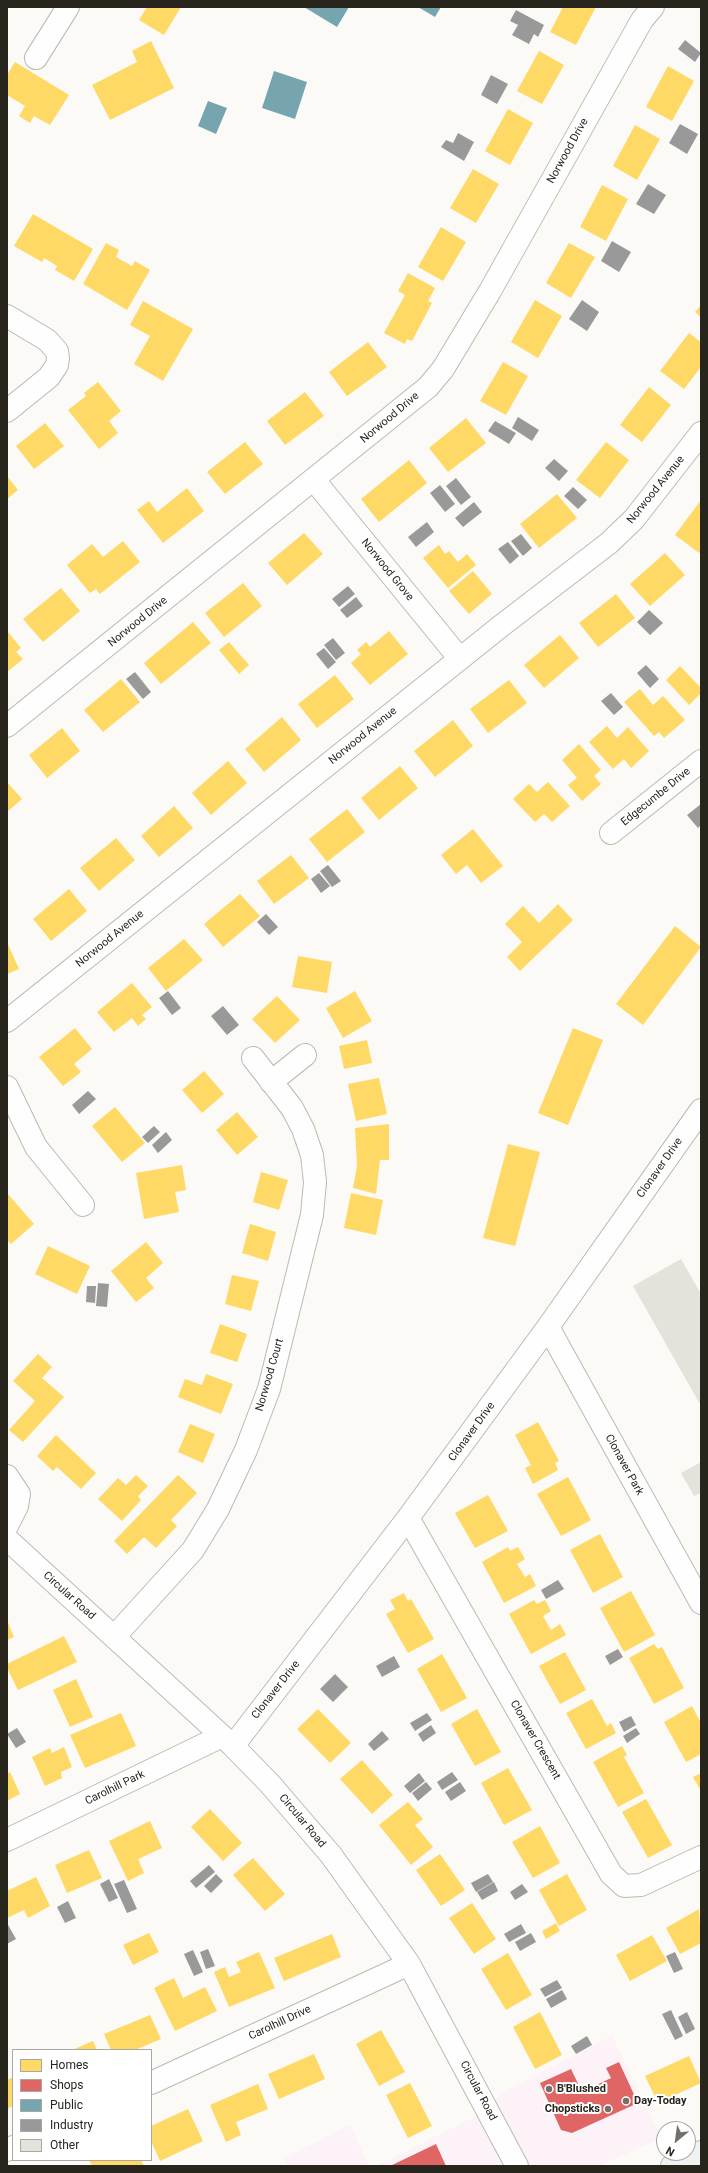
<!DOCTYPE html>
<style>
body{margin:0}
#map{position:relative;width:708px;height:2173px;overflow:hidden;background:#fcfaf6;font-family:Roboto,sans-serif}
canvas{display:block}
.frame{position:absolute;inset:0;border:8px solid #28251d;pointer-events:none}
.legend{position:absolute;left:12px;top:2049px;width:140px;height:112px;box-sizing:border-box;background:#fff;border:1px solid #a9a8a5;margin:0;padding:5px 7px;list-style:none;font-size:12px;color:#28251d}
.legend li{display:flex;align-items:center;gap:8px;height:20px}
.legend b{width:20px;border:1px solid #a9a8a5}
.north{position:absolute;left:656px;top:2121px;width:40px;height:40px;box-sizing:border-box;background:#fff;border:1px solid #a9a8a5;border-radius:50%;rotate:209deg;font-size:11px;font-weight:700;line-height:16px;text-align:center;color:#28251d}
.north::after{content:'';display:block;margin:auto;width:14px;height:18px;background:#727069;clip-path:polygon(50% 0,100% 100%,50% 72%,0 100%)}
</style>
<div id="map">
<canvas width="708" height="2173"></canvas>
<div class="frame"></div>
<ul class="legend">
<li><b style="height:11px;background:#ffd966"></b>Homes</li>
<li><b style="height:11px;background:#e06666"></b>Shops</li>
<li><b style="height:11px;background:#76a5af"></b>Public</li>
<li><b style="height:11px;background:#999"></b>Industry</li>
<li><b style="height:11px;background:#e5e2dc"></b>Other</li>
</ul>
<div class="north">N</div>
</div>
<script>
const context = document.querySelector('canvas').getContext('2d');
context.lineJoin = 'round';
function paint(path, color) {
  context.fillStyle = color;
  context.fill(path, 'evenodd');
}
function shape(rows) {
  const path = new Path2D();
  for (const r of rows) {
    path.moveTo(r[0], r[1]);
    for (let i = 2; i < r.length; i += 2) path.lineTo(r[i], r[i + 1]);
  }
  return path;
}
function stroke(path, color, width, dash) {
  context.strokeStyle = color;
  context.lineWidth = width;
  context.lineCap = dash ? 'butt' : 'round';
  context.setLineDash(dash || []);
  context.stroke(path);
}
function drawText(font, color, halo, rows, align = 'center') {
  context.font = font + ' Roboto,sans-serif';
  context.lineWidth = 4;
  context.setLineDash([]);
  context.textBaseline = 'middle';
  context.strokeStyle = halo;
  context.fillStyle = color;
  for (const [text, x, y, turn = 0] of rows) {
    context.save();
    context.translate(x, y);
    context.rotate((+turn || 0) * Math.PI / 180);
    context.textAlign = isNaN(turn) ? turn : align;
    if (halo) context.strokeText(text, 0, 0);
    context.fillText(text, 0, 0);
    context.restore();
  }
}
const commercial = shape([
 [612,2036,661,2138,599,2166,376,2166,477,2116,503,2092],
 [350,2125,369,2166,288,2166,285,2158]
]);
const homes = shape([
 [147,7,181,7,164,35,139,20],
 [563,7,596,7,576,45,550,32],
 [151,41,174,88,110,120,92,85,137,62,132,51],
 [539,51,564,65,542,104,517,91],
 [15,62,69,95,50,125,34,116,30,123,19,116,25,106,7,95,7,75],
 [668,66,694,81,672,121,646,107],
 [508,109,533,123,510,165,485,151],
 [635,125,660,139,637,180,613,166],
 [473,169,499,184,476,223,450,208],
 [602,185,628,199,606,241,580,227],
 [33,214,93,249,74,281,55,270,57,266,44,258,42,262,14,246],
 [441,227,466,242,443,281,418,267],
 [106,243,119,250,116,257,132,266,135,261,150,270,127,310,83,284],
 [569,243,595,257,571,298,546,283],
 [408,273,435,288,428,301,432,303,412,341,407,339,405,344,384,333,405,295,398,291],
 [535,300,562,316,538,358,511,342],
 [143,301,193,329,163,381,134,364,150,336,130,325],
 [701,305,701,317,695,312],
 [689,333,701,342,701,367,684,389,660,371],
 [368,342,387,367,347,396,329,372],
 [503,362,528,376,506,415,480,401],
 [98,382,121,411,109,421,118,433,99,449,68,410,86,396,84,393],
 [649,387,671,405,642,442,620,425],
 [305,392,324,416,285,445,267,421],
 [466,418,486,443,448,472,429,448],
 [45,423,64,446,34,469,16,446],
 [245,442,263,464,225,494,207,472],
 [606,442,629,460,600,498,576,480],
 [409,460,427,483,379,522,361,499],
 [7,476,18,490,7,499],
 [187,488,204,511,163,543,137,510,149,501,157,512],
 [557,494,577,518,539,548,520,524],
 [701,500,701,550,699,553,675,535],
 [304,533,323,554,287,585,268,563],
 [123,541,140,562,100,594,96,589,90,593,67,565,92,544,103,557],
 [439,545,445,554,449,551,458,562,467,554,476,565,448,588,423,558],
 [665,553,685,575,650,606,630,584],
 [473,571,492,594,469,614,449,591],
 [243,583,262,606,224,637,205,613],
 [61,588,80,611,43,642,23,619],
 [616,594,635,618,598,647,579,623],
 [193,622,211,643,161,684,144,663],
 [7,631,21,648,16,652,23,659,7,672],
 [389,631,408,654,370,685,351,663,361,654,357,650,366,642,370,647],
 [560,635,579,658,544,688,524,665],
 [229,642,249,665,239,674,219,650],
 [680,666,701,688,701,693,689,705,666,680],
 [335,675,354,699,317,728,298,704],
 [121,679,140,702,103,732,84,710],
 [509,680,527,703,488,733,470,709],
 [640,689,653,705,663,696,685,720,664,738,659,732,654,736,624,702],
 [282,717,301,740,264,772,245,749],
 [453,720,473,746,435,777,414,751],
 [607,726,617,738,628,727,649,751,631,768,624,759,613,769,589,742],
 [62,728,80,751,47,778,29,755],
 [579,744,601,770,594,776,601,784,582,801,568,785,577,778,562,760],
 [228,761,247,783,211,815,192,793],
 [400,766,418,788,379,820,361,798],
 [7,782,22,799,7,812],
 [548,782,570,806,552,822,544,814,535,822,513,799,529,784,537,792],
 [174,806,193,828,159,857,141,836],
 [347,809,365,832,327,862,309,839],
 [473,829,503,866,481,883,467,865,456,874,441,855],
 [116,838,135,860,99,891,80,868],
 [291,855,309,878,274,904,257,881],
 [69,889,87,911,51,941,33,919],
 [240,894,260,916,223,947,204,924],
 [558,904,573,920,520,971,507,957,522,942,505,924,523,906,539,923],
 [675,926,701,947,643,1025,616,1004],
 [184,939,203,960,166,991,148,968],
 [7,942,19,969,7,974],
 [298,956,332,962,327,993,292,987],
 [132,983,152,1007,142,1015,146,1019,138,1026,132,1018,114,1032,97,1012],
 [355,991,372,1021,343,1038,326,1008],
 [277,996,300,1020,275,1043,252,1019],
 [75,1028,92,1049,74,1064,81,1072,63,1086,39,1057],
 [573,1028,603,1040,568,1125,538,1113],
 [367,1040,372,1063,344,1069,339,1046],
 [204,1071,224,1094,202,1113,182,1090],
 [379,1078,387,1114,356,1121,348,1084],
 [115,1107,145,1143,122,1162,92,1126],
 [237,1112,258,1137,237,1155,216,1130],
 [389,1124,389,1160,380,1160,376,1194,353,1188,357,1166,355,1128],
 [508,1144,540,1152,515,1246,483,1238],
 [182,1165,186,1190,175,1192,179,1212,144,1219,136,1173],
 [261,1172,288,1180,279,1210,253,1202],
 [7,1193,34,1224,11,1244,7,1240],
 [351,1193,383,1200,376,1235,344,1228],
 [250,1224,276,1232,268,1261,242,1253],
 [146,1242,163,1263,146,1278,154,1288,136,1302,111,1271],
 [48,1246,90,1266,77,1294,35,1274],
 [232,1275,259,1281,251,1311,225,1304],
 [220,1324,247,1334,237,1362,210,1353],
 [38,1354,52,1367,42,1378,64,1397,23,1442,9,1430,35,1401,13,1381],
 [206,1374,233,1384,221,1414,178,1397,185,1379,202,1385],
 [538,1422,559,1461,555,1463,558,1470,533,1484,525,1468,531,1465,515,1435],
 [190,1424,215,1434,203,1463,178,1452],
 [56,1435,96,1473,81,1489,57,1467,53,1471,37,1456],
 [136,1475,148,1486,138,1496,141,1500,122,1521,98,1499,118,1478,126,1485],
 [178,1475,197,1493,171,1520,177,1526,156,1548,144,1537,127,1554,114,1541],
 [568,1477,591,1520,561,1536,537,1494],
 [488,1495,508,1531,475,1548,455,1513],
 [600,1534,623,1577,593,1593,570,1550],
 [508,1547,510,1551,518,1547,525,1559,517,1564,525,1577,530,1574,536,1586,504,1603,482,1562],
 [631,1591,655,1635,624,1652,600,1608],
 [404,1593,408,1601,411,1599,434,1639,408,1653,386,1614,395,1609,390,1600],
 [534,1600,537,1604,545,1600,551,1611,543,1616,551,1630,560,1624,566,1635,531,1654,509,1614],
 [7,1620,14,1637,7,1640],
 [64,1636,77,1662,18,1690,7,1668,7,1664],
 [654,1644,658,1649,662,1647,684,1688,654,1704,629,1658],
 [565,1652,586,1690,560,1704,539,1666],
 [442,1654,467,1698,441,1712,417,1669],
 [76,1679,93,1717,70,1727,53,1690],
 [592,1699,607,1726,611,1723,616,1733,586,1749,566,1713],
 [692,1706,701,1723,701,1754,686,1762,664,1722],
 [318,1709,351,1743,330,1763,297,1729],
 [477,1709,501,1752,475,1766,451,1724],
 [121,1713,136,1746,85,1768,70,1735],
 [622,1746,627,1755,624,1757,644,1793,618,1807,593,1762],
 [64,1747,72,1767,61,1772,62,1778,45,1786,32,1757,50,1748,52,1753],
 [362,1760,393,1795,372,1814,340,1779],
 [508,1768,532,1810,504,1825,481,1783],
 [10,1772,20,1794,7,1801,7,1774],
 [701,1773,701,1791,693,1777],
 [646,1799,672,1845,648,1858,622,1812],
 [408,1802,423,1819,415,1825,433,1847,411,1865,379,1825],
 [210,1809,242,1843,223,1861,191,1827],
 [150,1821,162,1848,138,1859,144,1873,128,1881,109,1841],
 [540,1826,560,1863,533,1878,512,1842],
 [89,1850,102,1878,67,1893,55,1865],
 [440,1854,465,1890,441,1906,416,1870],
 [253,1858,285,1894,265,1911,233,1875],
 [567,1874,587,1910,559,1926,539,1890],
 [36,1877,50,1906,28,1918,24,1910,7,1918,7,1891],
 [472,1903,496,1939,474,1954,449,1918],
 [699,1909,701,1943,680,1954,666,1928],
 [556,1923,560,1931,546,1939,542,1931],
 [149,1933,159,1952,133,1965,123,1945],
 [332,1934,341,1957,284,1981,274,1958],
 [652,1935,667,1961,630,1981,616,1955],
 [259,1952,275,1988,229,2007,214,1972,225,1967,229,1977,241,1972,236,1962],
 [508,1953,532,1995,506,2010,481,1969],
 [174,1978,183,1998,205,1987,217,2011,175,2031,154,1988],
 [540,2012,562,2055,535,2069,513,2027],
 [150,2015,161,2039,135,2050,111,2050,104,2034],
 [381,2030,405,2072,379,2086,356,2044],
 [93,2041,97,2050,72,2050],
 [314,2054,325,2079,279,2099,268,2074],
 [689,2056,701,2083,658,2103,645,2076],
 [13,2077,13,2106,7,2109,7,2080],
 [410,2083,432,2126,408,2138,386,2095],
 [258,2084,268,2109,236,2122,241,2135,226,2142,210,2105],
 [188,2109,203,2141,160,2161,151,2141,151,2126],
 [89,2160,141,2160,144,2166,92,2166]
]);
const shops = shape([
 [619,2062,638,2103,572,2133,561,2130,540,2083,571,2069,582,2092,611,2078,606,2068],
 [436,2144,446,2166,390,2166]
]);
const public = shape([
 [304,7,349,7,337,27],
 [418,7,441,7,435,17],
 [274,71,307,82,295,119,262,108],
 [208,101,227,108,216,134,198,126]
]);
const industry = shape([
 [516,10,544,25,538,37,534,34,529,44,512,35,518,25,510,21],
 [685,40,701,53,695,62,678,49],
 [491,75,508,84,497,104,481,95],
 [680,124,698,134,687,154,669,143],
 [458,133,474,142,464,161,441,147,446,140,453,143],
 [648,184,666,195,654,214,636,204],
 [612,241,631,252,619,272,601,261],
 [582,300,599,312,587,331,569,319],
 [518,417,539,430,532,441,512,428],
 [495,421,516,433,509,444,488,431],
 [554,459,568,471,559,481,545,468],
 [456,478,471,497,461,505,446,486],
 [440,485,455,504,445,512,430,493],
 [573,487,587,500,578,509,564,496],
 [474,502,482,512,463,527,455,518],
 [427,522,434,532,416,547,408,537],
 [521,534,532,548,523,556,511,541],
 [508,542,519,556,510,564,498,549],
 [348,586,355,594,339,607,332,599],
 [356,597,363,606,347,618,340,610],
 [649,610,663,623,650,635,637,622],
 [333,638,345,653,336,660,324,645],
 [324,648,336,662,328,669,316,654],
 [646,665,659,679,650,688,637,673],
 [135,672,151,692,143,699,126,679],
 [611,693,623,707,614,715,601,701],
 [701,804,701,825,698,828,687,815],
 [328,865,341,881,332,887,320,871],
 [319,873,330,886,321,893,311,879],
 [266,914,278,927,269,935,257,922],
 [168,991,181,1008,172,1015,159,998],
 [223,1006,239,1025,227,1035,211,1016],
 [88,1091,96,1099,79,1114,72,1105],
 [154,1126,160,1132,148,1143,142,1137],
 [166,1132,172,1140,158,1153,152,1145],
 [98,1283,109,1284,107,1307,96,1306],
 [87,1286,96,1286,95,1303,86,1302],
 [558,1580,564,1589,546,1599,541,1590],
 [618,1649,623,1657,610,1665,605,1656],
 [394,1656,400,1667,382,1677,376,1666],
 [335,1674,348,1687,333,1702,320,1689],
 [427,1713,432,1720,415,1731,410,1723],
 [631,1716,636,1725,624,1732,619,1722],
 [431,1725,436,1733,423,1742,418,1734],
 [17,1728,26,1742,16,1748,7,1734],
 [636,1728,640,1734,627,1743,623,1736],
 [382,1731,389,1739,374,1751,368,1744],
 [452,1772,458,1780,442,1790,437,1782],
 [419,1773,425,1781,410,1793,404,1786],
 [426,1782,432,1789,418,1801,412,1793],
 [460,1782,466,1791,451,1801,445,1792],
 [209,1865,215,1872,196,1888,190,1881],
 [216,1874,223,1881,211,1893,204,1886],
 [488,1874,493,1882,476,1892,471,1883],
 [109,1879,118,1898,109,1902,100,1884],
 [124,1880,137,1909,127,1913,114,1884],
 [494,1882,498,1891,482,1900,477,1892],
 [522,1884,528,1892,515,1900,510,1892],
 [68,1901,76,1918,65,1923,57,1907],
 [7,1923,16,1939,7,1944],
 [521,1924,526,1933,509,1942,504,1934],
 [531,1933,536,1942,520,1951,515,1942],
 [208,1949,215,1966,206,1969,200,1952],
 [193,1950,203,1972,194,1976,184,1954],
 [675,1952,683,1969,674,1973,666,1956],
 [557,1980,562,1988,545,1997,540,1989],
 [562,1990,567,1999,551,2008,546,1999],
 [671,2010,683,2036,675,2040,662,2014],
 [687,2012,695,2029,686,2034,678,2017],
 [587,2036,592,2045,576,2054,571,2046]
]);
const building = shape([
 [681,1259,701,1294,701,1406,633,1286],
 [701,1462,701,1493,694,1496,681,1473]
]);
const street = shape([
 [36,58,68,7],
 [7,316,47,340,57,351,58,358,57,365,49,377,7,411],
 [314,480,460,659],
 [7,726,428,387,443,369,490,291,642,20,653,7],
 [611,833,701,761],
 [7,1021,501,626,609,543,634,519,701,433],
 [271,1082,305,1055],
 [7,1087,36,1147,83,1205],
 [548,1327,701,1603],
 [7,1476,19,1494,17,1506,7,1526],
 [408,1518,611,1874,624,1886,641,1885,701,1857],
 [7,1539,233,1746,270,1784,331,1855,409,1964,517,2166],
 [114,1637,193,1550,218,1509,246,1450,269,1389,312,1215,315,1182,312,1155,303,1129,292,1108,253,1058],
 [233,1746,408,1518,548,1327,701,1110],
 [7,1840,222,1736],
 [151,2083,409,1964],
 [7,2150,13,2147]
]);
const secondary = shape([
 [672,2166,701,2152]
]);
const markers = [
 [549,2089,4,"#727069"],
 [626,2101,4,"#727069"],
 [608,2109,4,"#727069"]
];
const streetNames = [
 ["Norwood Drive",568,151,-61],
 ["Norwood Drive",390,418,-40],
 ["Norwood Avenue",656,490,-51],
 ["Norwood Grove",387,570,51],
 ["Norwood Drive",138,622,-39],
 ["Norwood Avenue",363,736,-39],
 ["Edgecumbe Drive",656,797,-39],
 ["Norwood Avenue",110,939,-39],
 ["Clonaver Drive",660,1168,-55],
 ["Norwood Court",270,1375,-74],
 ["Clonaver Drive",472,1432,-54],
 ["Clonaver Park",624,1465,61],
 ["Circular Road",69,1596,42],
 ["Clonaver Drive",276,1690,-52],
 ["Clonaver Crescent",535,1740,60],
 ["Carolhill Park",115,1788,-26],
 ["Circular Road",302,1821,50],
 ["Carolhill Drive",280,2023,-25],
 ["Circular Road",478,2091,62]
];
const poiNames = [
 ["B'Blushed",557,2089],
 ["Day-Today",634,2101],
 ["Chopsticks",600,2109,"right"]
];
paint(commercial, '#fcf2f7');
paint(homes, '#ffd966');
paint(shops, '#e06666');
paint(public, '#76a5af');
paint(industry, '#999');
paint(building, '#e5e2dc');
stroke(street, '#bbb9b3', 24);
stroke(secondary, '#bbb9b3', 24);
stroke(street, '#fffefe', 22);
stroke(secondary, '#eef2f3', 22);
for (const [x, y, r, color] of markers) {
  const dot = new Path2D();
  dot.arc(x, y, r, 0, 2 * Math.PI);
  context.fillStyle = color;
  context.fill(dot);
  stroke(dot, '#fff', 1.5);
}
drawText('11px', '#28251d', '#fff', streetNames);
drawText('bold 11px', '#28251d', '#fff', poiNames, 'left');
</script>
